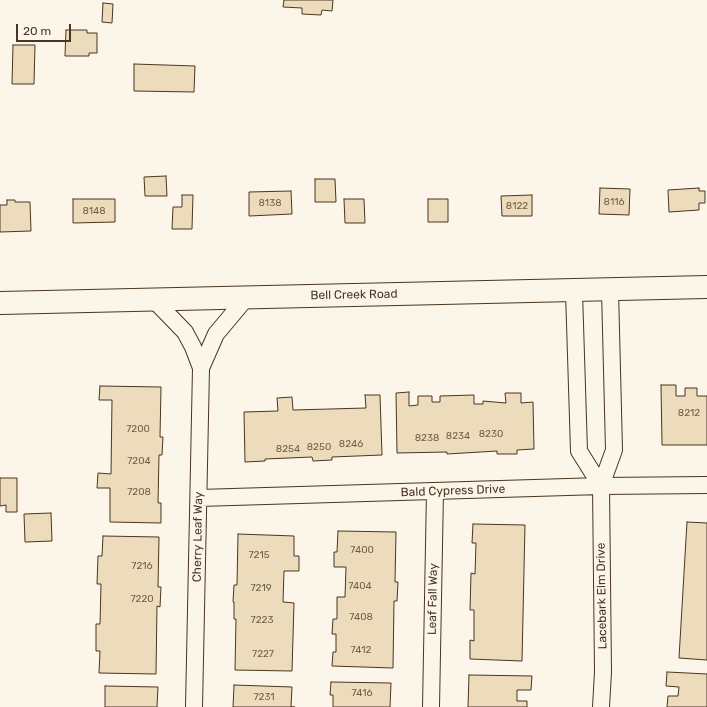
<!DOCTYPE html>
<style>
body{margin:0}
#map{position:relative;width:707px;height:707px;overflow:hidden;background:#fbf6e9;font-family:Rubik,sans-serif}
canvas{display:block}
.scale{position:absolute;left:16px;top:24px;width:55px;height:18px;box-sizing:border-box;border:2px solid #4a3520;border-top:0;padding-left:5px;font-size:12px;line-height:14px;white-space:nowrap;color:#4a3520;-webkit-text-stroke:3px #fbf6e9;paint-order:stroke}
</style>
<div id="map">
<canvas width="707" height="707"></canvas>
<div class="scale">20 m</div>
</div>
<script>
const context = document.querySelector('canvas').getContext('2d');
context.lineJoin = 'round';
function paint(path, color) {
  context.fillStyle = color;
  context.fill(path, 'evenodd');
}
function shape(rows) {
  const path = new Path2D();
  for (const r of rows) {
    path.moveTo(r[0], r[1]);
    for (let i = 2; i < r.length; i += 2) path.lineTo(r[i], r[i + 1]);
  }
  return path;
}
function stroke(path, color, width, dash) {
  context.strokeStyle = color;
  context.lineWidth = width;
  context.lineCap = dash ? 'butt' : 'round';
  context.setLineDash(dash || []);
  context.stroke(path);
}
function drawText(font, color, halo, rows, align = 'center') {
  context.font = font + ' Rubik,sans-serif';
  context.lineWidth = 3;
  context.setLineDash([]);
  context.textBaseline = 'middle';
  context.strokeStyle = halo;
  context.fillStyle = color;
  for (const [text, x, y, turn = 0] of rows) {
    context.save();
    context.translate(x, y);
    context.rotate((+turn || 0) * Math.PI / 180);
    context.textAlign = isNaN(turn) ? turn : align;
    if (halo) context.strokeText(text, 0, 0);
    context.fillText(text, 0, 0);
    context.restore();
  }
}
const building = shape([
 [284,0,333,0,332,11,322,10,321,15,302,14,302,8,283,7,284,0],
 [103,3,113,4,112,23,102,22,103,3],
 [66,30,87,30,87,33,97,33,97,53,89,53,89,56,65,56,66,30],
 [13,45,35,45,34,84,12,84,13,45],
 [134,64,195,66,194,92,134,91,134,64],
 [166,176,167,196,145,196,144,177,166,176],
 [315,179,335,179,336,202,315,202,315,179],
 [600,188,630,189,629,215,599,214,600,188],
 [699,188,699,191,705,191,705,203,699,203,699,210,669,212,668,190,699,188],
 [291,191,292,214,249,216,249,192,291,191],
 [182,195,193,195,192,229,172,229,173,207,182,207,182,195],
 [532,195,532,216,502,216,501,196,532,195],
 [73,199,115,199,115,222,73,223,73,199],
 [344,199,364,199,365,223,345,223,344,199],
 [428,199,448,199,448,222,428,222,428,199],
 [7,200,15,200,15,202,30,202,31,231,0,232,0,205,7,205,7,200],
 [661,385,676,385,676,396,685,396,685,388,697,388,697,396,707,396,707,445,662,445,661,385],
 [100,386,161,387,160,437,163,437,162,455,159,455,158,503,161,503,161,523,110,522,110,488,97,488,98,473,111,474,112,400,99,400,100,386],
 [409,392,409,406,418,405,418,396,432,396,432,402,440,402,440,396,474,395,474,404,483,404,483,401,506,403,505,393,521,393,521,403,533,402,534,449,517,450,517,454,497,454,497,451,447,454,447,452,397,453,396,393,409,392],
 [365,395,380,395,382,455,332,457,332,460,313,461,312,457,265,459,265,461,245,462,244,412,278,411,277,398,292,397,293,410,366,408,365,395],
 [0,478,17,478,17,512,6,512,6,505,0,506,0,478],
 [51,513,52,541,25,542,24,514,51,513],
 [687,522,707,523,707,660,679,658,687,522],
 [473,524,525,525,522,661,470,659,470,640,474,641,474,610,470,610,471,573,475,574,476,543,472,543,473,524],
 [338,531,396,532,395,582,398,582,397,601,394,601,393,668,332,666,333,652,336,652,336,634,332,634,333,619,337,619,337,597,345,597,346,567,334,567,334,552,337,552,338,531],
 [238,534,294,536,294,556,299,556,299,571,284,571,283,602,294,603,292,671,235,670,236,619,234,619,234,602,233,602,234,585,237,585,238,534],
 [103,536,159,537,158,587,161,587,160,607,157,606,156,674,99,673,100,651,96,651,96,624,100,624,101,584,97,584,98,556,102,556,103,536],
 [667,672,707,674,707,707,667,707,668,696,678,696,679,687,666,686,667,672],
 [469,675,532,676,531,690,517,690,517,701,527,701,527,707,468,707,469,675],
 [331,682,391,683,390,707,333,707,333,695,330,695,331,682],
 [234,685,292,687,291,707,295,707,233,707,234,685],
 [105,686,158,687,157,707,105,707,105,686]
]);
const street = shape([
 [574,292,579,451,601,486],
 [154,300,185,332,193,347,201,368],
 [199,498,601,486,707,485],
 [194,707,201,368,216,334,247,297],
 [431,707,435,491],
 [601,707,603,672,601,486,614,450,610,290]
]);
const secondary = shape([
 [0,303,707,287]
]);
const numberNames = [
 ["8116",614,202],
 ["8138",270,203],
 ["8122",517,206],
 ["8148",94,211],
 ["8212",689,413],
 ["7200",138,429],
 ["8230",491,434],
 ["8234",458,436],
 ["8238",427,438],
 ["8246",351,444],
 ["8250",319,447],
 ["8254",288,449],
 ["7204",139,461],
 ["7208",139,492],
 ["7400",362,550],
 ["7215",259,555],
 ["7216",142,566],
 ["7404",360,586],
 ["7219",261,588],
 ["7220",142,599],
 ["7408",361,617],
 ["7223",262,620],
 ["7412",361,650],
 ["7227",263,654],
 ["7416",362,693],
 ["7231",264,697]
];
const streetNames = [
 ["Bell Creek Road",354,295,-1],
 ["Bald Cypress Drive",453,491,-2],
 ["Cherry Leaf Way",198,537,-89],
 ["Lacebark Elm Drive",602,596,-91],
 ["Leaf Fall Way",433,599,-89]
];
paint(building, '#ecdcbc');
stroke(building, '#4a3520', 1);
stroke(street, '#4a3520', 18);
stroke(secondary, '#4a3520', 24);
stroke(street, '#fbf6e9', 16);
stroke(secondary, '#fbf6e9', 22);
drawText('10px', '#725f47', null, numberNames);
drawText('12px', '#4a3520', '#fbf6e9', streetNames);
</script>
